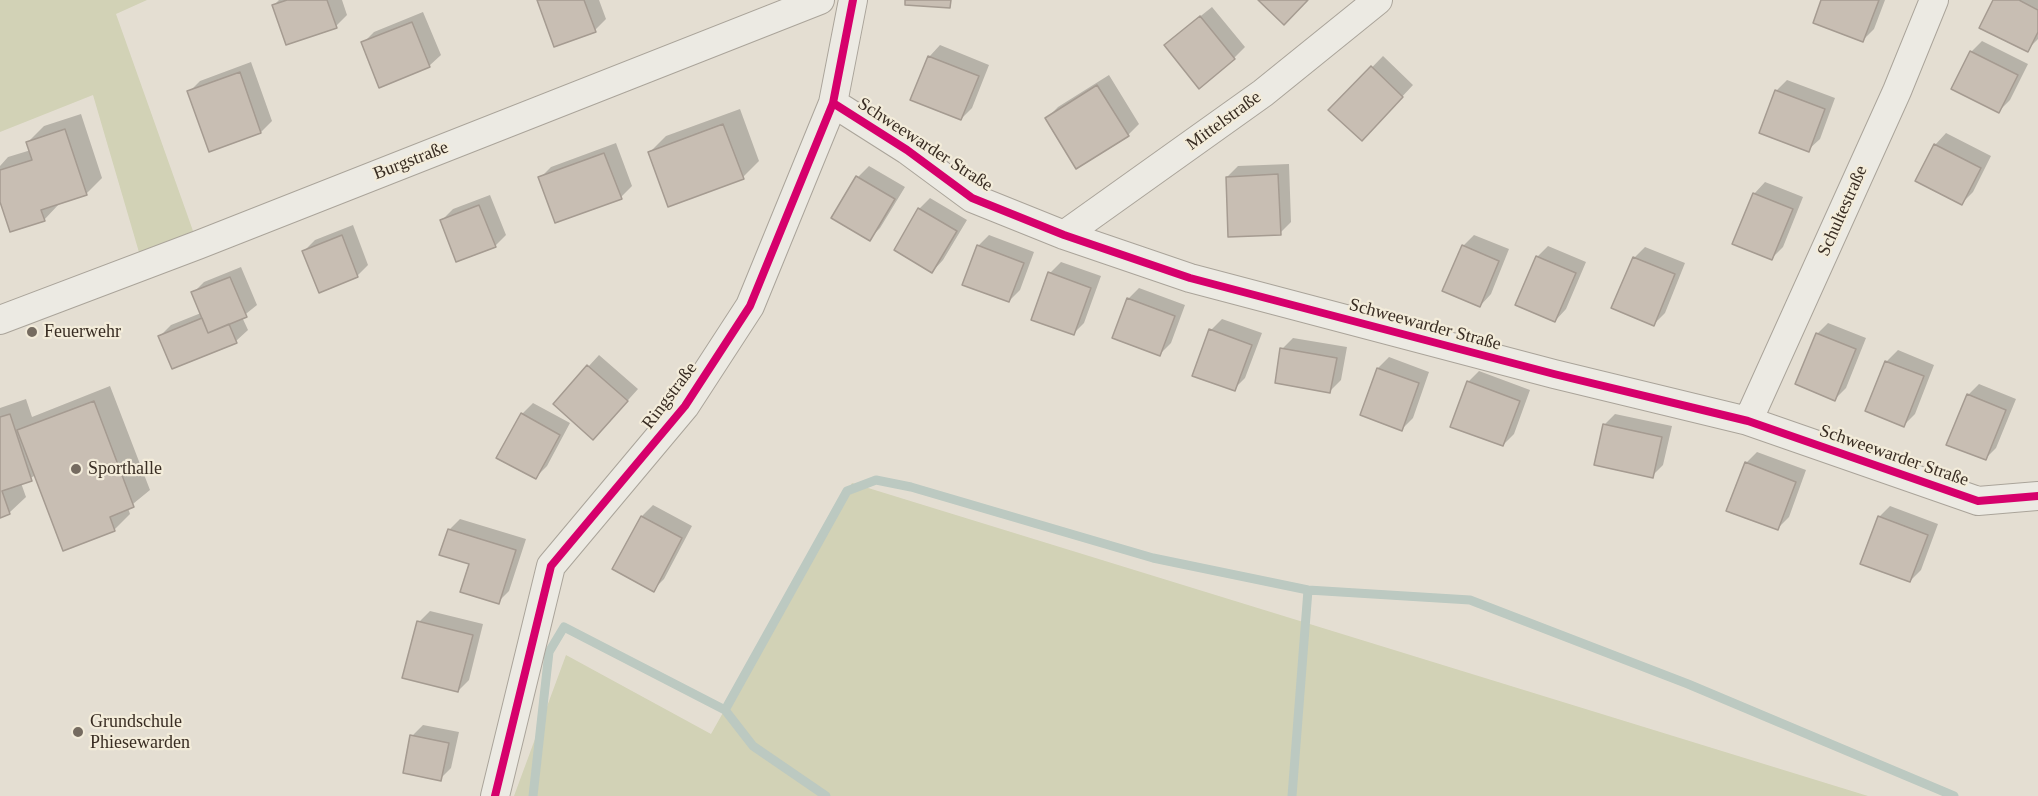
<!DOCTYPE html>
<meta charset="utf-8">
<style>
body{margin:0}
canvas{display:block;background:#e4ded2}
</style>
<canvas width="2038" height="796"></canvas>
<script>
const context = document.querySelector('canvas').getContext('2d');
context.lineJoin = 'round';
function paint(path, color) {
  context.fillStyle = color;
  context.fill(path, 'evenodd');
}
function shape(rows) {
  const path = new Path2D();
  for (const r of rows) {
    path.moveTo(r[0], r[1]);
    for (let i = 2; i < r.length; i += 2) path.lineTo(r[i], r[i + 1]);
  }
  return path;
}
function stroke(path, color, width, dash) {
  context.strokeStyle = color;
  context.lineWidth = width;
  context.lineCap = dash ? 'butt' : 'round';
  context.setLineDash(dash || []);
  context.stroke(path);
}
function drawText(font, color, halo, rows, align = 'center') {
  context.font = font + ' "Times New Roman",serif';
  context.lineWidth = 4.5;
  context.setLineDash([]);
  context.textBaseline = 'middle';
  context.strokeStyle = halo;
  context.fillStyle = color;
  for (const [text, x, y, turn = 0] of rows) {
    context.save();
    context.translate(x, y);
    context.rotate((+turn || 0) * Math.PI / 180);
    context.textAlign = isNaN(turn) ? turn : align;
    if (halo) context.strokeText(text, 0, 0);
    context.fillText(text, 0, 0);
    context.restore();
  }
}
const green = shape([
 [0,0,147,0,116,14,198,245,143,266,93,95,0,132],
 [852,483,1868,796,514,796,566,655,711,734]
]);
const shadow = shape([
 [279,0,342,0,347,15,336,26,273,6],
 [538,0,599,0,606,19,595,30],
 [1823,0,1885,0,1874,29,1863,40],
 [1995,0,2038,0,2038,39,2027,50],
 [1212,7,1245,47,1234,58,1177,35],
 [423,12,441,55,429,66,363,43,374,32],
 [1982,41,2028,64,2010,100,1999,111,1971,52],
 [940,45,989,65,972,108,961,119,929,57],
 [1383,56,1413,85,1373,128,1331,110],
 [251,62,272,121,261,132,189,92,200,81],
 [1109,75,1139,124,1128,135,1047,118,1058,107],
 [1787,80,1835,98,1820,139,1808,150,1776,91],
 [740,109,759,161,743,177,650,152,666,136],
 [81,114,102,178,86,194,60,203,44,220,0,198,0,166,8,157,31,150,28,142,44,126],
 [1946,133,1991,156,1973,192,1962,203,1935,145],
 [616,143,632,186,621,197,540,178,551,167],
 [1289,164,1291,222,1280,233,1227,177,1238,166],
 [869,166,905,187,880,228,869,239,833,218,858,177],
 [1765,182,1803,197,1783,247,1772,258,1754,194],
 [490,195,506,235,495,246,442,220,453,209],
 [930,198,967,220,943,260,932,272,919,209],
 [353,225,368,265,357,276,304,251,315,240],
 [989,235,1034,252,1020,290,1009,301,978,246],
 [1474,235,1509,249,1491,294,1480,306,1463,246],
 [1548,246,1586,262,1566,309,1555,321,1537,257],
 [1645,247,1685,263,1665,313,1654,324,1634,258],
 [1061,262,1101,276,1084,323,1073,334,1050,273],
 [241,267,257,305,242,317,248,330,236,341,173,367,160,336,171,325,201,313,193,293,204,282],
 [1139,288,1185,305,1171,343,1160,354,1128,299],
 [1222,319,1262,333,1245,378,1234,389,1211,330],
 [1828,323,1866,338,1846,388,1835,399,1817,334],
 [1293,338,1347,347,1341,380,1330,391,1282,349],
 [1898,350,1934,365,1915,414,1904,425,1867,410,1887,361],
 [599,355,638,389,604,427,555,403],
 [1389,357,1429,372,1413,418,1402,429,1378,368],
 [1479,371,1530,390,1514,434,1503,445,1468,382],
 [1979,384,2016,399,1996,448,1985,459,1968,395],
 [110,386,150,490,128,508,130,514,114,530,36,475,21,483,26,497,9,513,0,516,0,408,26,399,32,417],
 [533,403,570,423,547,466,536,477,522,414],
 [1615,414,1672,426,1663,465,1652,476,1604,425],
 [1757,452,1806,470,1789,517,1778,528,1746,463],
 [653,505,692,526,664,579,653,590,642,516],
 [1890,506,1938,524,1921,570,1910,581,1879,517],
 [460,519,526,539,509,591,498,602,449,530],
 [430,611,483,624,469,680,458,691,419,622],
 [423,725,459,732,451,768,440,779,412,736]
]);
const stream = shape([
 [533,796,549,652,564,627,725,710],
 [826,796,753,746,725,710,847,491,876,480,911,487,1153,558,1308,590,1470,600,1688,684,1954,796],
 [1292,796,1308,590]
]);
const building = shape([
 [287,0,327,0,337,28,286,45,272,5,287,0],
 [537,0,584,0,596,32,554,47,537,0],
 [905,0,951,0,950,8,905,5,905,0],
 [1258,0,1308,0,1284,25,1258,0],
 [1821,0,1879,0,1863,42,1813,23,1821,0],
 [1993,0,2019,0,2038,10,2038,32,2028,52,1979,28,1993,0],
 [1200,16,1235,59,1199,89,1164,45,1200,16],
 [412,22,430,67,379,88,361,42,412,22],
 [1970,51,2018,75,1999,113,1951,89,1970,51],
 [928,56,979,76,961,120,910,100,928,56],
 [1371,66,1403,97,1362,141,1328,110,1371,66],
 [240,72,261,133,209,152,187,91,240,72],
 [1097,85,1129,136,1076,169,1045,118,1097,85],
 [1775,90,1825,109,1809,152,1759,133,1775,90],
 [723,124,744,179,668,207,648,152,723,124],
 [65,129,87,195,41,210,45,221,10,232,0,202,0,170,32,160,26,142,65,129],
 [1934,144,1981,168,1962,205,1915,181,1934,144],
 [604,153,622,199,555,223,538,177,604,153],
 [1278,174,1281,235,1228,237,1226,177,1278,174],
 [856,176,895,199,870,241,831,218,856,176],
 [1753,193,1793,209,1772,260,1732,244,1753,193],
 [479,205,496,247,456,262,440,220,479,205],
 [918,208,957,231,932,273,894,250,918,208],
 [342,235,358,277,319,293,302,251,342,235],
 [977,245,1024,263,1009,302,962,285,977,245],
 [1462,245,1499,261,1480,307,1442,291,1462,245],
 [1536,256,1576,273,1555,322,1515,305,1536,256],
 [1633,257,1675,274,1654,326,1611,308,1633,257],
 [1048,272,1091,288,1074,335,1031,320,1048,272],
 [230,277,247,317,208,333,191,292,230,277],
 [1127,298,1175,316,1160,356,1112,338,1127,298],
 [202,318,208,333,229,324,237,343,172,369,158,336,202,318],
 [1209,329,1252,345,1235,391,1192,376,1209,329],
 [1816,333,1856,349,1835,401,1795,384,1816,333],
 [1280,348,1337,358,1330,393,1275,383,1280,348],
 [1885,361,1924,376,1904,427,1865,411,1885,361],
 [587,365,628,401,593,440,553,404,587,365],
 [1377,368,1419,383,1402,431,1360,415,1377,368],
 [1467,381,1520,401,1503,446,1450,427,1467,381],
 [1967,394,2006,410,1986,460,1946,445,1967,394],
 [94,401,134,507,110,517,115,531,63,551,17,430,94,401],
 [521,413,560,435,536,479,496,458,521,413],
 [10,414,32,481,2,491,10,514,0,518,0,417,10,414],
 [1603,424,1662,437,1653,478,1594,465,1603,424],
 [1745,462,1796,482,1778,530,1726,511,1745,462],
 [641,516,682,538,654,592,612,569,641,516],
 [1878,516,1928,535,1910,582,1860,564,1878,516],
 [448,529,516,550,499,604,460,592,469,564,439,555,448,529],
 [417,621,473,635,458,692,402,678,417,621],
 [410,735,449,743,441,781,403,773,410,735]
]);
const street = shape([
 [833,103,907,150,972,198,1064,235,1190,278,1554,374,1748,421,1978,501,2038,496],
 [1064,235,1263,93,1378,0],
 [0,320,198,245,820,0],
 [1748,421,1897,91,1934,0],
 [495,796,551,566,685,406,750,306,833,103,853,0]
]);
const cycleway = shape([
 [833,103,907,150,972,198,1064,235,1190,278,1554,374,1748,421,1978,501,2038,496],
 [495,796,551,566,685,406,750,306,833,103,853,0]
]);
const markers = [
 [32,332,6,"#756b60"],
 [76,469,6,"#756b60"],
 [78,732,6,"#756b60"]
];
const streetNames = [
 ["Mittelstraße",1224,121,-36],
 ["Schweewarder Straße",925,145,33],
 ["Burgstraße",411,161,-21],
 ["Schultestraße",1843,211,-66],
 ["Schweewarder Straße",1425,325,15],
 ["Ringstraße",670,396,-53],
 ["Schweewarder Straße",1894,456,19]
];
const poiNames = [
 ["Feuerwehr",44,332],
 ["Sporthalle",88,469],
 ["Grundschule",90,722],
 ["Phiesewarden",90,743]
];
paint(green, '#d2d2b6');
paint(shadow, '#0003');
stroke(stream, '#bcc9c1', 9);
paint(building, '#c8beb3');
stroke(building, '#a59b91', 1.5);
stroke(street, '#aaa49a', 30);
stroke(street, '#eceae3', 28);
stroke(cycleway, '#d6006c', 8);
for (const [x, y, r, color] of markers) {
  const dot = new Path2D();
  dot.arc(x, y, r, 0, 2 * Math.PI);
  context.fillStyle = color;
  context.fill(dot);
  stroke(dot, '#f3ecda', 2);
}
drawText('18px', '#392d23', '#f3ecda', streetNames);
drawText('18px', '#392d23', '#f3ecda', poiNames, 'left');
</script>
